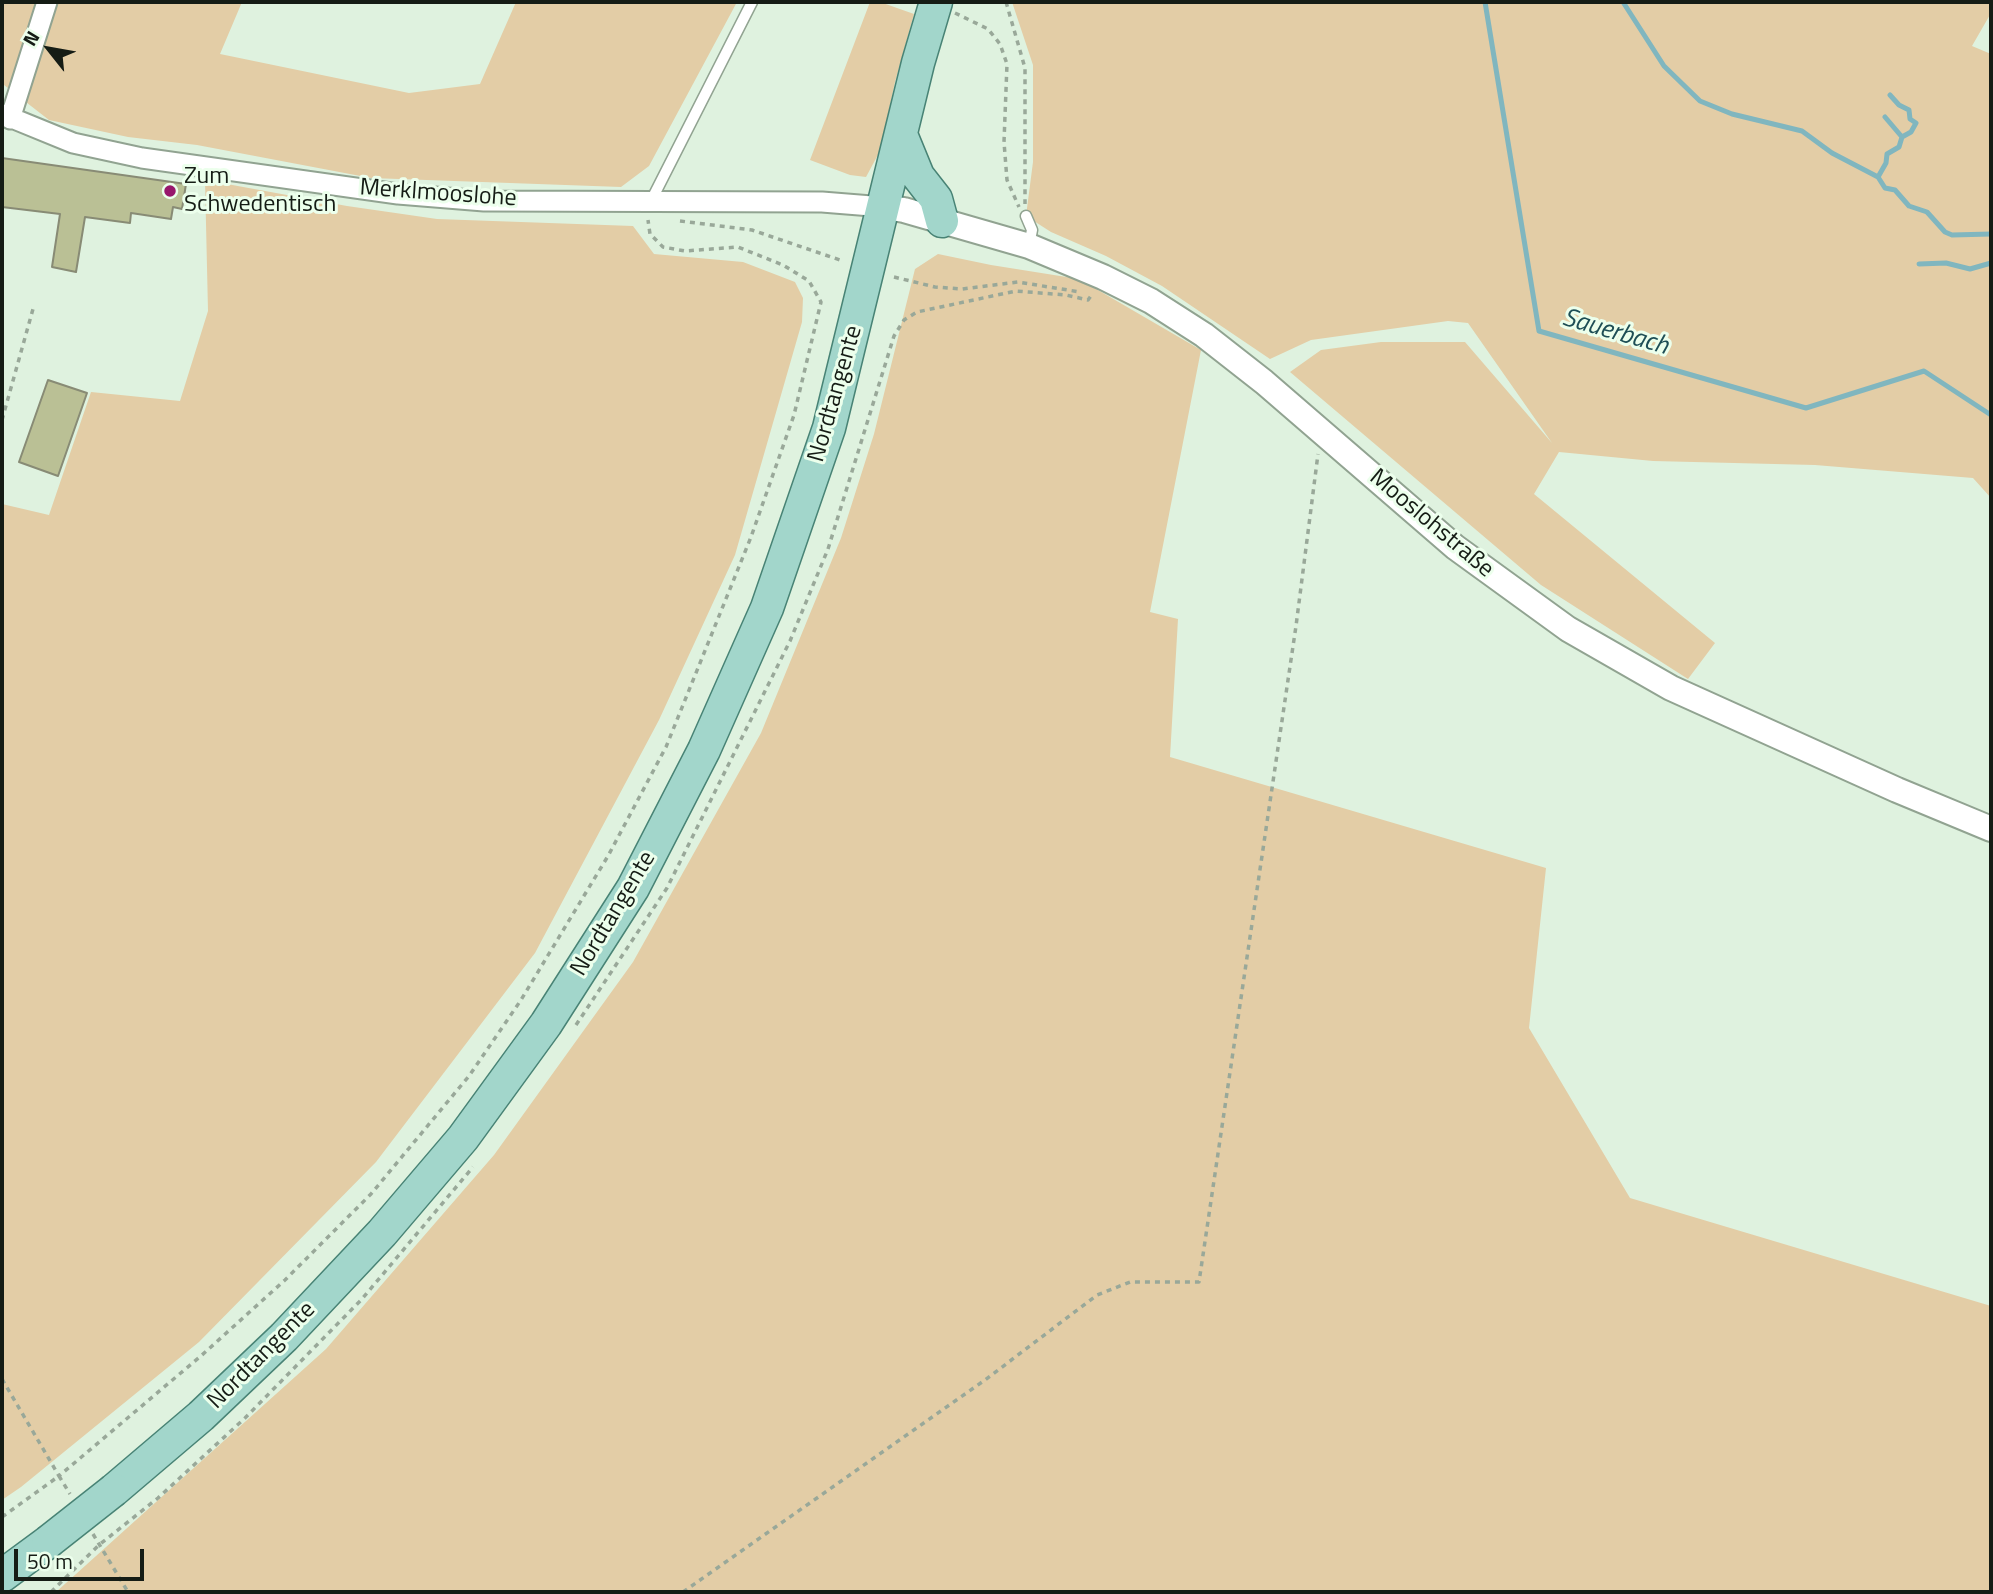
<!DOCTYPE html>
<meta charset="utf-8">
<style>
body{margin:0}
#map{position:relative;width:1993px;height:1594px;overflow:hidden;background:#dff2df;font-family:"Titillium Web",sans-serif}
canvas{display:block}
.frame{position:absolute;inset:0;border:4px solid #151c15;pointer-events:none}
.north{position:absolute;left:14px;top:14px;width:70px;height:70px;-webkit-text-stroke:5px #ecffec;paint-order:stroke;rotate:301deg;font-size:19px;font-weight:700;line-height:28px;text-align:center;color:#151c15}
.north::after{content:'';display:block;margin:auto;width:24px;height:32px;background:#151c15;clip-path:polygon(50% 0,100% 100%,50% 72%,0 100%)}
.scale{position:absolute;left:14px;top:1549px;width:130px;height:32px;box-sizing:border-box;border:4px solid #151c15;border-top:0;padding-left:9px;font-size:21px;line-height:24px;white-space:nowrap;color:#151c15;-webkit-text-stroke:5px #ecffec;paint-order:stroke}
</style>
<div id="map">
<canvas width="1993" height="1594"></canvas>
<div class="frame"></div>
<div class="north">N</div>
<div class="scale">50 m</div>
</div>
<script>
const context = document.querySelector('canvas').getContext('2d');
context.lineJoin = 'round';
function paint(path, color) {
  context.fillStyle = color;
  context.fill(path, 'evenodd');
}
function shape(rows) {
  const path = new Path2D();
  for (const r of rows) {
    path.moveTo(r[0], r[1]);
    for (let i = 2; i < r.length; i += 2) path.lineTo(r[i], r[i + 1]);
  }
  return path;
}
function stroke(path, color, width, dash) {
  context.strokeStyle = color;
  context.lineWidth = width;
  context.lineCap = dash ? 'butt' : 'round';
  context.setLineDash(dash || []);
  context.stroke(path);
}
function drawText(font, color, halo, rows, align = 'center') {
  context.font = font + ' "Titillium Web",sans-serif';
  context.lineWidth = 6;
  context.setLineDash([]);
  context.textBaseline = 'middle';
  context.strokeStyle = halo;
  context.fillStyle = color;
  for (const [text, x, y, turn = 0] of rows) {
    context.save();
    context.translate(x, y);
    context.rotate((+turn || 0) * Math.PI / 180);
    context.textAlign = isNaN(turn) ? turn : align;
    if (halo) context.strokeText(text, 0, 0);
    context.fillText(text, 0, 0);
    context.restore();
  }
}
const green = shape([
 [2,2,242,2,220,54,409,93,480,84,516,2,737,2,649,166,621,187,371,178,197,145,128,137,49,120,4,85,2,88],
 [870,2,880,2,914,14,895,82,880,151,866,177,850,175,810,160],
 [1012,2,1991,2,1991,13,1972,46,1991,54,1991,498,1973,478,1815,465,1653,461,1559,452,1534,494,1715,643,1688,679,1541,585,1290,372,1321,350,1381,342,1465,342,1552,443,1468,323,1448,321,1311,340,1270,359,1162,286,1106,256,1051,232,1026,216,1033,162,1033,65],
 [205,180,347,206,437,219,633,226,654,254,743,262,795,282,803,298,802,322,735,555,659,720,535,953,376,1162,199,1342,21,1487,2,1500,2,504,49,515,91,392,180,401,208,311],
 [938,254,991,265,1079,279,1201,350,1150,612,1178,619,1170,757,1546,868,1529,1028,1630,1198,1991,1306,1991,1592,56,1592,326,1349,494,1155,633,962,761,733,841,538,874,434,915,269]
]);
const stream = shape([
 [1485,2,1539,331,1806,408,1924,371,1991,415],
 [1623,2,1664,66,1700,101,1732,114,1802,131,1832,153,1878,177,1885,188,1895,190,1909,206,1927,212,1945,232,1952,235,1991,234],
 [1885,117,1902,137],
 [1878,177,1886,163,1887,154,1899,147,1902,137,1911,132,1916,123,1910,119,1909,110,1899,105,1890,95],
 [1919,264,1946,263,1970,269,1991,263]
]);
const building = shape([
 [2,158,186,184,182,209,173,207,171,219,131,213,130,223,85,217,76,272,52,267,60,214,2,207,2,158],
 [48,380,87,393,58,476,19,462,48,380]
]);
const path = shape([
 [1006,2,1025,68,1025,204],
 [955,13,988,29,1000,44,1007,64,1004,142,1007,180,1019,207],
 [680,221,752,230,843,261],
 [894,277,935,287,962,289,1018,282,1080,292],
 [2,420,33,309],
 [576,1025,667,888,790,641,828,549,894,336,904,320,917,312,1016,291,1066,295,1088,300,1093,293],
 [2,1379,59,1476,202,1355,285,1280,371,1194,469,1076,521,1000,608,856,666,747,751,537,794,415,821,302,809,281,783,265,738,247,685,251,663,247,650,234,648,220],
 [2,1517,59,1476,70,1494],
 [93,1534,128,1592],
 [51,1592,99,1545,158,1498,245,1418,362,1299,473,1167],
 [683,1592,985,1380,1097,1295,1130,1282,1199,1282,1296,626,1318,454]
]);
const service = shape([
 [651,201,752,2],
 [1026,216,1032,230,1029,245]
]);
const minor = shape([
 [2,114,73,143,142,158,398,194,484,201,822,202,884,207],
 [10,119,47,2]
]);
const tertiary = shape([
 [884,207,904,210,1029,246,1103,277,1151,301,1204,335,1264,382,1455,547,1568,629,1671,688,1897,790,1991,829]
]);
const primary = shape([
 [902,137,918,176,936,199,942,221],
 [114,1490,201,1416,284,1337,382,1233,463,1138,546,1024,633,888,704,750,767,608,829,428,918,63,936,2],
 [2,1576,48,1542]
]);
const primaryBridge = shape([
 [48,1542,114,1490]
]);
const markers = [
 [170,191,7,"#98166c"]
];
const poiNames = [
 ["Zum",184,177],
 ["Schwedentisch",184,205]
];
const streetNames = [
 ["Merklmooslohe",438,194,4],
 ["Nordtangente",836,394,-74],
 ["Mooslohstraße",1431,524,40],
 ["Nordtangente",614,914,-59],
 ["Nordtangente",262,1356,-45]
];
const waterNames = [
 ["Sauerbach",1615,333,16]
];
paint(green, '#e3cda6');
stroke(stream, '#80b6bf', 5);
paint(building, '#bac095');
stroke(building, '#888b75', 2);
stroke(service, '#91a391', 13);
stroke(minor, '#91a391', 23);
stroke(tertiary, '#91a391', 28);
stroke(primary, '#488375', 35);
stroke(path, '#99a899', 3.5, [5, 5]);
stroke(service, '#fff', 10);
stroke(minor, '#fff', 19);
stroke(tertiary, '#fff', 24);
stroke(primary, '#a2d6cb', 32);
stroke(primaryBridge, '#488375', 35, []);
stroke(primaryBridge, '#a2d6cb', 32);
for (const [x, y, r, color] of markers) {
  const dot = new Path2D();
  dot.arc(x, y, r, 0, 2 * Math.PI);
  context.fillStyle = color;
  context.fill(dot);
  stroke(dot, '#ecffec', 2.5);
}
drawText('24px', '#151c15', '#ecffec', poiNames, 'left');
drawText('24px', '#151c15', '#ecffec', streetNames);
drawText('italic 26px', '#1e4e55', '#ecffec', waterNames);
</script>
